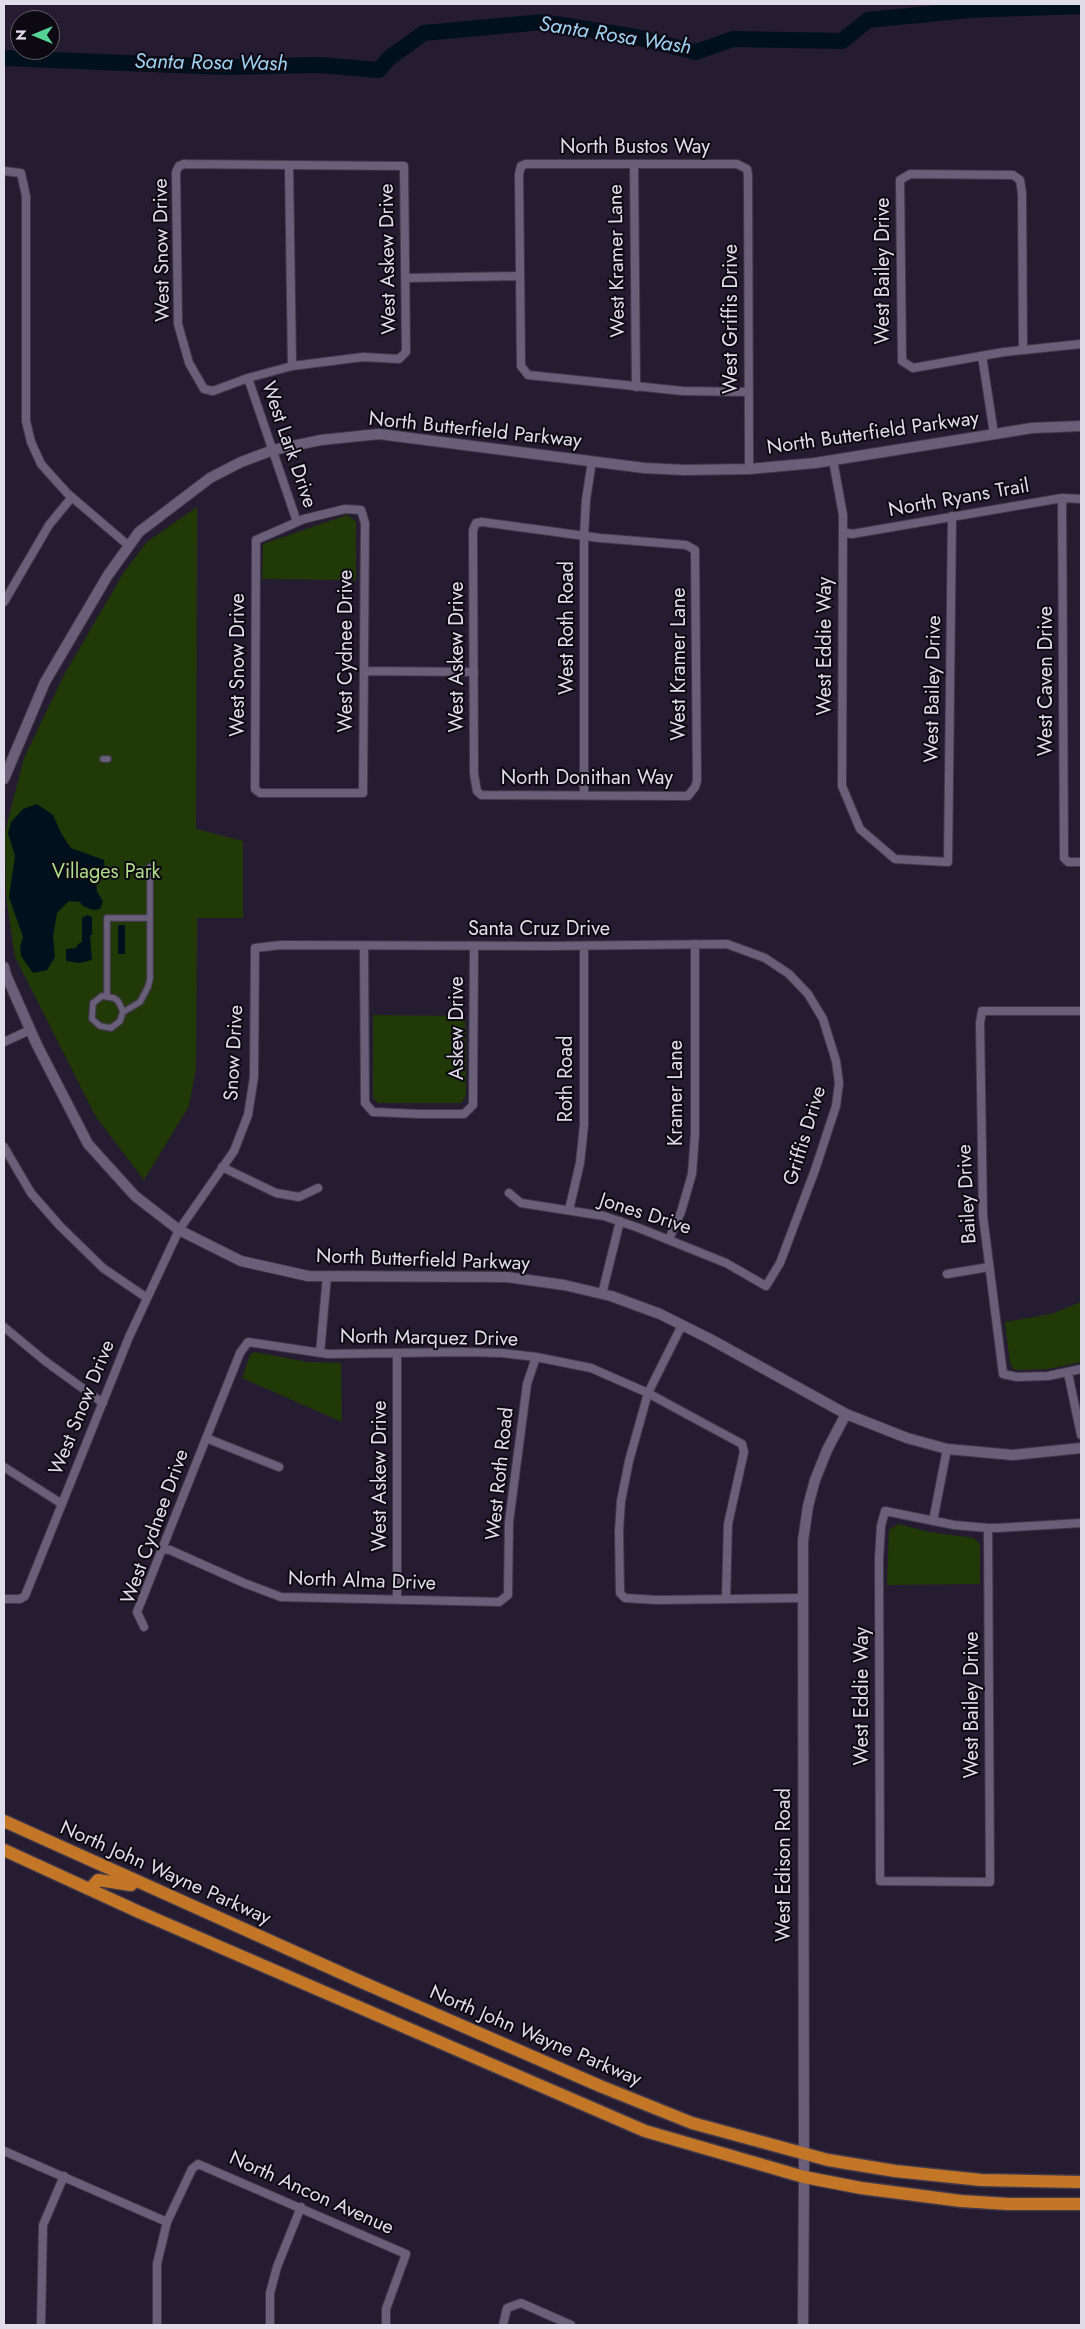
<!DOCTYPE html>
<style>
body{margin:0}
#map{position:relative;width:1085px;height:2329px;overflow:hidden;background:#261c31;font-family:Jost,sans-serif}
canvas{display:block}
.frame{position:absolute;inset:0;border:5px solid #e1dcea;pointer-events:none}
.north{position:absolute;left:10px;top:10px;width:50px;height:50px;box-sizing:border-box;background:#0d0912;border:1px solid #625d68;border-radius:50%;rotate:270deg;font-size:14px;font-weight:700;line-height:20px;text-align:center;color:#e1dcea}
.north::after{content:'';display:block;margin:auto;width:18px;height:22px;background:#55d395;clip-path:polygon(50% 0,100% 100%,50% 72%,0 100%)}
</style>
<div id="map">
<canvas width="1085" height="2329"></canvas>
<div class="frame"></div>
<div class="north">N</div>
</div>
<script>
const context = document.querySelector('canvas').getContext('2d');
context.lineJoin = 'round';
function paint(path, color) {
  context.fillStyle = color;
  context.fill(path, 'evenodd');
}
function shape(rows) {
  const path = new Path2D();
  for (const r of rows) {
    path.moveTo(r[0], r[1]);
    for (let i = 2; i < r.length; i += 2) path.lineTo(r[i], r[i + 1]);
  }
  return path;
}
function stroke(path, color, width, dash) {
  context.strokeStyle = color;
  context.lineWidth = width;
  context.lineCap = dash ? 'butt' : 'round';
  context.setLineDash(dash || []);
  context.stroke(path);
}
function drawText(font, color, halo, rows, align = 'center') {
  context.font = font + ' Jost,sans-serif';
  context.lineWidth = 4;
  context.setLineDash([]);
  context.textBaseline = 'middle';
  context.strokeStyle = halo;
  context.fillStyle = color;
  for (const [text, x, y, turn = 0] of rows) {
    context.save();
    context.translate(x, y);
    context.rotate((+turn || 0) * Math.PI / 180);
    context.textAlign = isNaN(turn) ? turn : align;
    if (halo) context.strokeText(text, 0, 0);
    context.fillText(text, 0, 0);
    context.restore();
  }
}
const green = shape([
 [197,507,196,829,243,841,243,918,197,918,196,1068,189,1106,144,1180,96,1117,15,957,6,897,5,832,24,758,64,675,124,572,147,542],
 [347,515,356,521,356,580,262,579,263,544],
 [373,1015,465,1016,466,1096,461,1103,378,1103,373,1098],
 [1081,1302,1081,1362,1048,1369,1014,1370,1010,1363,1005,1322,1051,1314],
 [255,1352,307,1362,341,1363,342,1422,242,1378,250,1355],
 [898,1524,929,1532,974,1538,980,1544,980,1584,887,1585,889,1530]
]);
const water = shape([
 [37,804,53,815,61,833,71,848,104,860,105,874,96,881,97,892,103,901,100,909,93,910,83,906,80,902,69,901,57,913,53,937,55,957,47,970,33,973,21,956,20,947,23,937,9,897,15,856,8,833,11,822,23,809],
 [87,915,92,917,92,935,90,935,92,960,79,963,66,961,66,949,76,948,78,944,82,942,82,918],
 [118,925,125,925,125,954,118,954]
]);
const river = shape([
 [4,58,225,67,319,65,379,70,389,58,424,33,543,22,636,37,696,52,733,39,842,41,868,20,970,10,1081,6]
]);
const pedestrian = shape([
 [103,759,108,759],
 [107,996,107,918,150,918],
 [123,1011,120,1021,111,1028,100,1026,92,1019,93,1003,102,996,114,998,118,1001,123,1011,125,1011,140,1002,148,987,150,979,150,867]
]);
const minor = shape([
 [184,164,404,166,406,352,399,359,363,357,292,366,248,378,213,391,204,389,189,363,178,324,176,172,179,166,184,164],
 [634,164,636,387],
 [289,166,292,366],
 [4,171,21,173,26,196,26,421,31,442,41,464,67,493,129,546],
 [406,278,519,276],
 [1023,350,1022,193,1020,180,1013,175,910,174,900,180,902,361,913,368,1004,352,1081,344],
 [982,356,994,434],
 [248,378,297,522],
 [833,460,843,515,842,786,860,829,895,859,948,862,952,516],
 [749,469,749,451,748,175,747,169,737,164,526,164,521,166,519,174,521,366,528,375,683,391,749,392],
 [1062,498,1064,858,1068,862,1081,862],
 [345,509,361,510,365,523,363,793,260,793,255,789,256,540,304,519,345,509],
 [482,522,600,538,686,545,695,550,697,781,695,787,688,796,481,795,477,791,474,774,473,530,476,523,482,522],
 [843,532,852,534,1062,498,1081,499],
 [4,602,49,525,72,497],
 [364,671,474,672],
 [584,795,584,536,586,500,592,461],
 [364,946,365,1103,373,1112,419,1114,464,1114,473,1105,474,946],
 [1081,1011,982,1011,980,1023,983,1216,1003,1374,1017,1377,1048,1376,1081,1369],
 [4,1042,30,1030],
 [4,1147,31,1193,60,1226,103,1268,147,1298],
 [222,1167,276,1193,299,1197,318,1188],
 [569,1210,580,1163,584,1125,584,946],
 [669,1239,681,1212,692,1174,695,1134,695,944],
 [947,1274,989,1267],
 [602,1294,620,1221],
 [682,1325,648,1393,629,1461,621,1501,619,1531,620,1593,625,1598,657,1600,802,1598],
 [4,1327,45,1361,103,1403],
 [320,1353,327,1276],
 [397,1354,397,1599],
 [1068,1373,1081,1435],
 [206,1438,279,1467],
 [4,1467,62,1504],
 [933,1521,947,1449],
 [988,1528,990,1882,880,1881,879,1559,881,1526,885,1511,954,1525,988,1528,997,1528,1081,1523],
 [161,1549,170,1550,244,1583,281,1597,499,1602,508,1595,509,1522,527,1384,536,1357],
 [4,1599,20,1599,25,1596,129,1337,179,1230,234,1151,248,1115,254,1077,255,948,281,945,548,946,727,944,765,958,789,974,808,994,823,1019,836,1061,839,1083,836,1106,815,1170,780,1263,766,1286,726,1263,639,1228,604,1216,521,1203,509,1193],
 [144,1627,137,1612,240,1353,248,1342,328,1354,463,1352,502,1353,536,1357,591,1368,648,1393,679,1410,742,1444,744,1452,728,1524,726,1598],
 [4,2151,167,2222],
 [41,2325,43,2225,64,2176],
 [157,2325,157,2264,167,2222,192,2169,198,2164,406,2254,386,2309,386,2325],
 [270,2325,270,2293,277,2267,301,2207],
 [503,2325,507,2308,521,2303,571,2325]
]);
const tertiary = shape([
 [4,779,45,682,108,575,139,532,210,478,241,462,273,450,321,440,379,434,644,468,685,470,749,469,815,463,1032,428,1081,426],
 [4,967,6,975,37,1045,88,1144,135,1196,179,1230,241,1261,308,1276,507,1277,564,1285,611,1296,660,1314,710,1339,846,1414,907,1438,947,1449,1013,1455,1081,1448],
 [803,2325,804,2177,803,1541,808,1506,815,1480,827,1450,846,1414]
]);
const trunk = shape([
 [4,1821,357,1980,600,2086,692,2123,828,2160,895,2171,981,2180,1081,2182],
 [4,1850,139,1912,645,2131,804,2177,861,2188,961,2201,1008,2204,1081,2204],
 [90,1889,98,1880,131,1885]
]);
const streetNames = [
 ["North Bustos Way",635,148],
 ["West Snow Drive",163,250,-91],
 ["West Askew Drive",389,259,-91],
 ["West Kramer Lane",618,261,-91],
 ["West Bailey Drive",884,271,-90],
 ["West Griffis Drive",732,319,-90],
 ["North Butterfield Parkway",475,431,6],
 ["North Butterfield Parkway",873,434,-8],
 ["West Lark Drive",288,445,71],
 ["North Ryans Trail",959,499,-10],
 ["West Roth Road",568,628,-90],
 ["West Eddie Way",826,646,-90],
 ["West Cydnee Drive",347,651,-90],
 ["West Askew Drive",458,657,-90],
 ["West Kramer Lane",680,664,-90],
 ["West Snow Drive",239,665,-90],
 ["West Caven Drive",1047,681,-90],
 ["West Bailey Drive",934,689,-89],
 ["North Donithan Way",587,779],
 ["Santa Cruz Drive",539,930],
 ["Askew Drive",458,1028,-90],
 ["Snow Drive",235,1053,-87],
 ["Roth Road",567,1079,-90],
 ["Kramer Lane",677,1093,-90],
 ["Griffis Drive",806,1136,-73],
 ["Bailey Drive",968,1194,-93],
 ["Jones Drive",645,1215,18],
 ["North Butterfield Parkway",423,1261,2],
 ["North Marquez Drive",429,1339,1],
 ["West Snow Drive",83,1408,-68],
 ["West Roth Road",501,1474,-84],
 ["West Askew Drive",381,1476,-90],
 ["West Cydnee Drive",156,1527,-70],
 ["North Alma Drive",362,1582,2],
 ["West Eddie Way",863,1696,-90],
 ["West Bailey Drive",973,1705,-90],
 ["West Edison Road",785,1865,-90],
 ["North John Wayne Parkway",165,1874,24],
 ["North John Wayne Parkway",535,2037,23],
 ["North Ancon Avenue",311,2194,24]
];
const parkNames = [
 ["Villages Park",106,873]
];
const waterNames = [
 ["Santa Rosa Wash",615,37,9],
 ["Santa Rosa Wash",211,64,1]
];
paint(green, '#203906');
paint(water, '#00111d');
stroke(river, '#00111d', 16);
stroke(pedestrian, '#41394a', 8);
stroke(minor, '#41394a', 10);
stroke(tertiary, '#41394a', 12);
stroke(trunk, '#41394a', 15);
stroke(pedestrian, '#695f78', 5.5);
stroke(minor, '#695f78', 8);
stroke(tertiary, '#695f78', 10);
stroke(trunk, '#c47627', 12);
drawText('20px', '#e1dcea', '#0d0912', streetNames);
drawText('20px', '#aedd8a', '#0d0912', parkNames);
drawText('italic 21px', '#9dd2f4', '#0d0912', waterNames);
</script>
